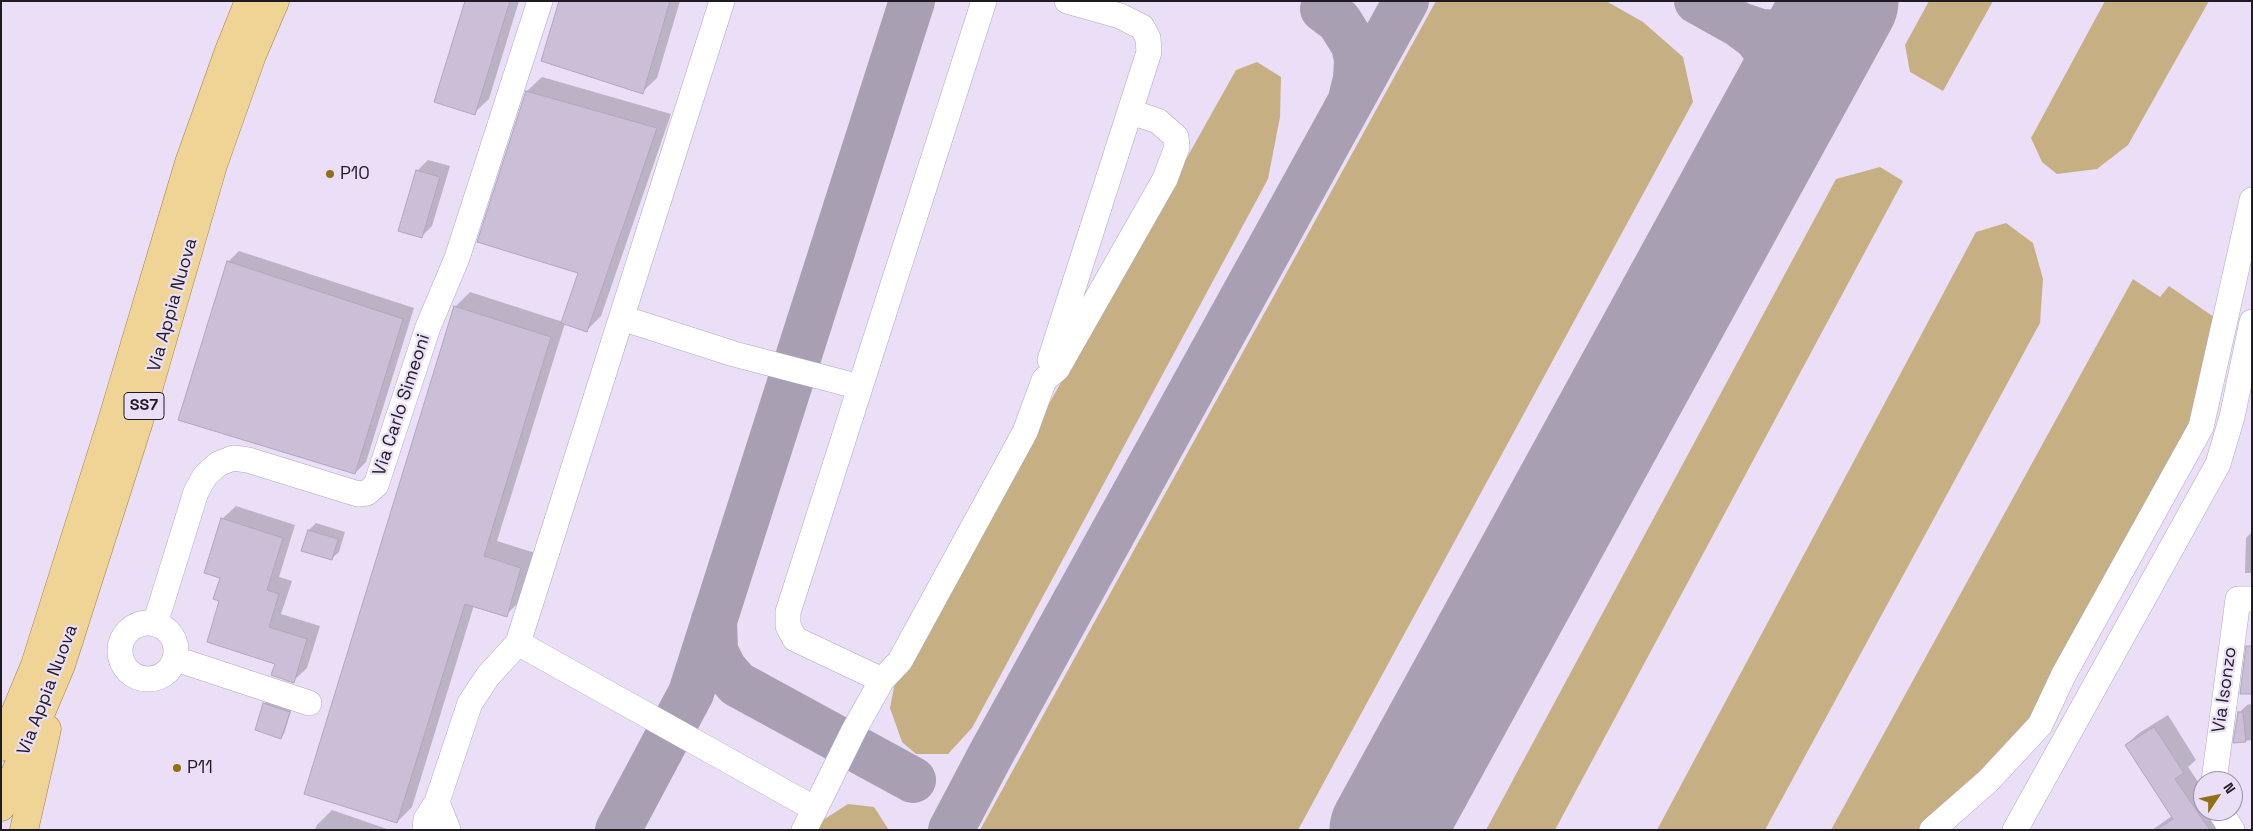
<!DOCTYPE html>
<style>
body{margin:0}
#map{position:relative;width:2253px;height:831px;overflow:hidden;background:#eadff7;font-family:"Space Grotesk",sans-serif}
canvas{display:block}
.frame{position:absolute;inset:0;border:2px solid #1f1b23;pointer-events:none}
.north{position:absolute;left:2193px;top:771px;width:50px;height:50px;box-sizing:border-box;background:#eadff7;border:1px solid #9991a2;border-radius:50%;rotate:56deg;font-size:14px;font-weight:700;line-height:20px;text-align:center;color:#1f1b23}
.north::after{content:'';display:block;margin:auto;width:18px;height:22px;background:#916f14;clip-path:polygon(50% 0,100% 100%,50% 72%,0 100%)}
</style>
<div id="map">
<canvas width="2253" height="831"></canvas>
<div class="frame"></div>
<div class="north">N</div>
</div>
<script>
const context = document.querySelector('canvas').getContext('2d');
context.lineJoin = 'round';
function paint(path, color) {
  context.fillStyle = color;
  context.fill(path, 'evenodd');
}
function shape(rows) {
  const path = new Path2D();
  for (const r of rows) {
    if (r.length === 3) {
      path.moveTo(r[0] + r[2], r[1]);
      path.arc(r[0], r[1], r[2], 0, 2 * Math.PI);
      continue;
    }
    path.moveTo(r[0], r[1]);
    for (let i = 2; i < r.length; i += 2) path.lineTo(r[i], r[i + 1]);
  }
  return path;
}
function stroke(path, color, width, dash) {
  context.strokeStyle = color;
  context.lineWidth = width;
  context.lineCap = dash ? 'butt' : 'round';
  context.setLineDash(dash || []);
  context.stroke(path);
}
function drawText(font, color, halo, rows, align = 'center') {
  context.font = font + ' "Space Grotesk",sans-serif';
  context.lineWidth = 4.5;
  context.setLineDash([]);
  context.textBaseline = 'middle';
  context.strokeStyle = halo;
  context.fillStyle = color;
  for (const [text, x, y, turn = 0] of rows) {
    context.save();
    context.translate(x, y);
    context.rotate((+turn || 0) * Math.PI / 180);
    context.textAlign = isNaN(turn) ? turn : align;
    if (halo) context.strokeText(text, 0, 0);
    context.fillText(text, 0, 0);
    context.restore();
  }
}
const green = shape([
 [1436,1,1606,1,1643,22,1683,57,1693,102,1298,830,980,830],
 [1929,1,1993,1,1943,91,1910,72,1905,45],
 [2105,1,2209,1,2128,145,2097,169,2057,174,2042,162,2031,138],
 [1257,62,1281,77,1280,117,1268,179,972,728,948,754,916,754,902,742,890,708,896,677,1236,70],
 [1880,167,1903,181,1555,830,1486,830,1836,179],
 [2006,223,2033,243,2043,279,2040,323,1765,830,1657,830,1976,232],
 [2133,279,2160,297,2169,286,2224,324,2201,427,2040,725,1932,830,1831,830],
 [848,804,874,807,889,830,817,830,823,820]
]);
const shadow = shape([
 [466,1,519,1,489,99,474,113],
 [561,1,680,1,657,78,642,92],
 [542,77,671,114,601,316,587,330,565,323,497,541,535,553,521,600,506,615,474,605,412,807,397,822,455,307,470,292,563,322,580,272,527,91],
 [428,160,450,166,432,226,421,237,417,171],
 [239,251,414,308,366,462,355,473,228,262],
 [236,506,295,525,279,577,292,581,281,614,320,626,307,668,293,681,221,600,222,519],
 [316,523,345,532,339,552,331,559,309,530],
 [2252,532,2252,573,2245,573,2246,538],
 [267,700,292,708,284,734,281,737,264,704],
 [2251,704,2252,740,2235,742,2239,713,2247,705],
 [2168,715,2196,760,2188,767,2203,789,2203,811,2218,811,2231,830,2152,830,2172,816,2126,745,2139,733],
 [332,810,390,830,315,830,317,825]
]);
const taxiway = shape([
 [1697,1,1740,25,1761,32,1782,33,1799,31,1818,21,1838,1],
 [1323,9,1339,21,1354,45,1357,60,1356,79,1351,99],
 [1740,25,1756,37,1765,49,1772,68,1776,89,1776,109,1769,134],
 [714,620,715,651,724,669,737,684,913,780],
 [618,830,691,693,912,1],
 [951,830,991,754,1406,1]
]);
const runway = shape([
 [1387,830,1841,1]
]);
const building = shape([
 [465,1,510,1,475,115,434,102,465,1],
 [559,1,670,1,643,94,541,61,559,1],
 [526,91,657,128,587,332,561,323,578,273,477,242,526,91],
 [416,170,440,177,422,238,398,231,416,170],
 [227,261,403,319,355,474,178,420,227,261],
 [454,306,551,337,484,556,521,568,507,617,465,604,397,823,304,794,454,306],
 [221,518,283,538,267,590,279,594,269,627,307,639,294,683,271,675,275,664,207,642,219,601,213,599,220,578,204,573,221,518],
 [308,530,338,539,332,560,301,551,308,530],
 [2246,646,2252,646,2252,694,2240,694,2246,646],
 [263,703,290,712,281,739,255,730,263,703],
 [2238,712,2243,712,2246,742,2233,743,2238,712],
 [2154,727,2184,773,2175,779,2210,830,2156,830,2173,819,2125,745,2154,727]
]);
const minor = shape([
 [622,318,734,354,860,387],
 [1050,360,1149,52,1148,38,1142,27,1120,16,1067,1],
 [148,651,28],
 [155,624,196,492,205,476,218,464,233,458,248,460,358,494,367,493,376,485,428,327,457,258,540,1],
 [518,643,815,809,804,830],
 [176,659,309,703],
 [882,680,795,639,788,626,788,612,984,1],
 [2214,781,2238,599,2252,599],
 [437,802,448,830],
 [815,809,854,730,882,680,900,661,1025,432,1044,380,1057,369,1165,179,1177,147,1176,137,1158,121,1131,112],
 [2220,811,2232,830],
 [425,830,426,819,437,802,470,703,488,676,518,643,722,1],
 [1932,830,1988,781,2040,725,2064,674,2201,427,2252,200],
 [2015,830,2218,464,2232,417,2252,322]
]);
const major = shape([
 [1,747,35,665,112,421,189,163,229,51,249,1],
 [1,807,61,665,139,421,213,165,252,55,275,1],
 [24,830,47,729]
]);
const markers = [
 [330,174,5,"#916f14"],
 [177,768,5,"#916f14"]
];
const shields = [
 [144,406,40]
];
const shieldNames = [
 ["SS7",144,406]
];
const poiNames = [
 ["P10",340,174],
 ["P11",187,768]
];
const streetNames = [
 ["Via Appia Nuova",173,305,-74],
 ["Via Carlo Simeoni",402,405,-72],
 ["Via Appia Nuova",48,690,-69],
 ["Via Isonzo",2225,690,-82]
];
paint(green, '#c6b083');
paint(shadow, '#0003');
stroke(taxiway, '#a8a0b2', 46);
stroke(runway, '#a8a0b2', 115);
paint(building, '#cabfd6');
stroke(building, '#b0a6bc', 1);
stroke(minor, '#b2a7be', 26);
stroke(major, '#a08140', 29);
stroke(minor, '#fff', 25);
stroke(major, '#efd495', 28);
for (const [x, y, r, color] of markers) {
  const dot = new Path2D();
  dot.arc(x, y, r, 0, 2 * Math.PI);
  context.fillStyle = color;
  context.fill(dot);
  stroke(dot, '#eadff7', 2);
}
for (const [x, y, w] of shields) {
  const box = new Path2D();
  box.roundRect(x - w / 2, y - 13.5, w, 27, 4);
  context.fillStyle = '#eadff7';
  context.fill(box);
  stroke(box, '#1f1b23', 1);
}
drawText('bold 16px', '#1f1b23', null, shieldNames);
drawText('18px', '#1f1b23', '#eadff7', poiNames, 'left');
drawText('18px', '#1f1b23', '#eadff7', streetNames);
</script>
